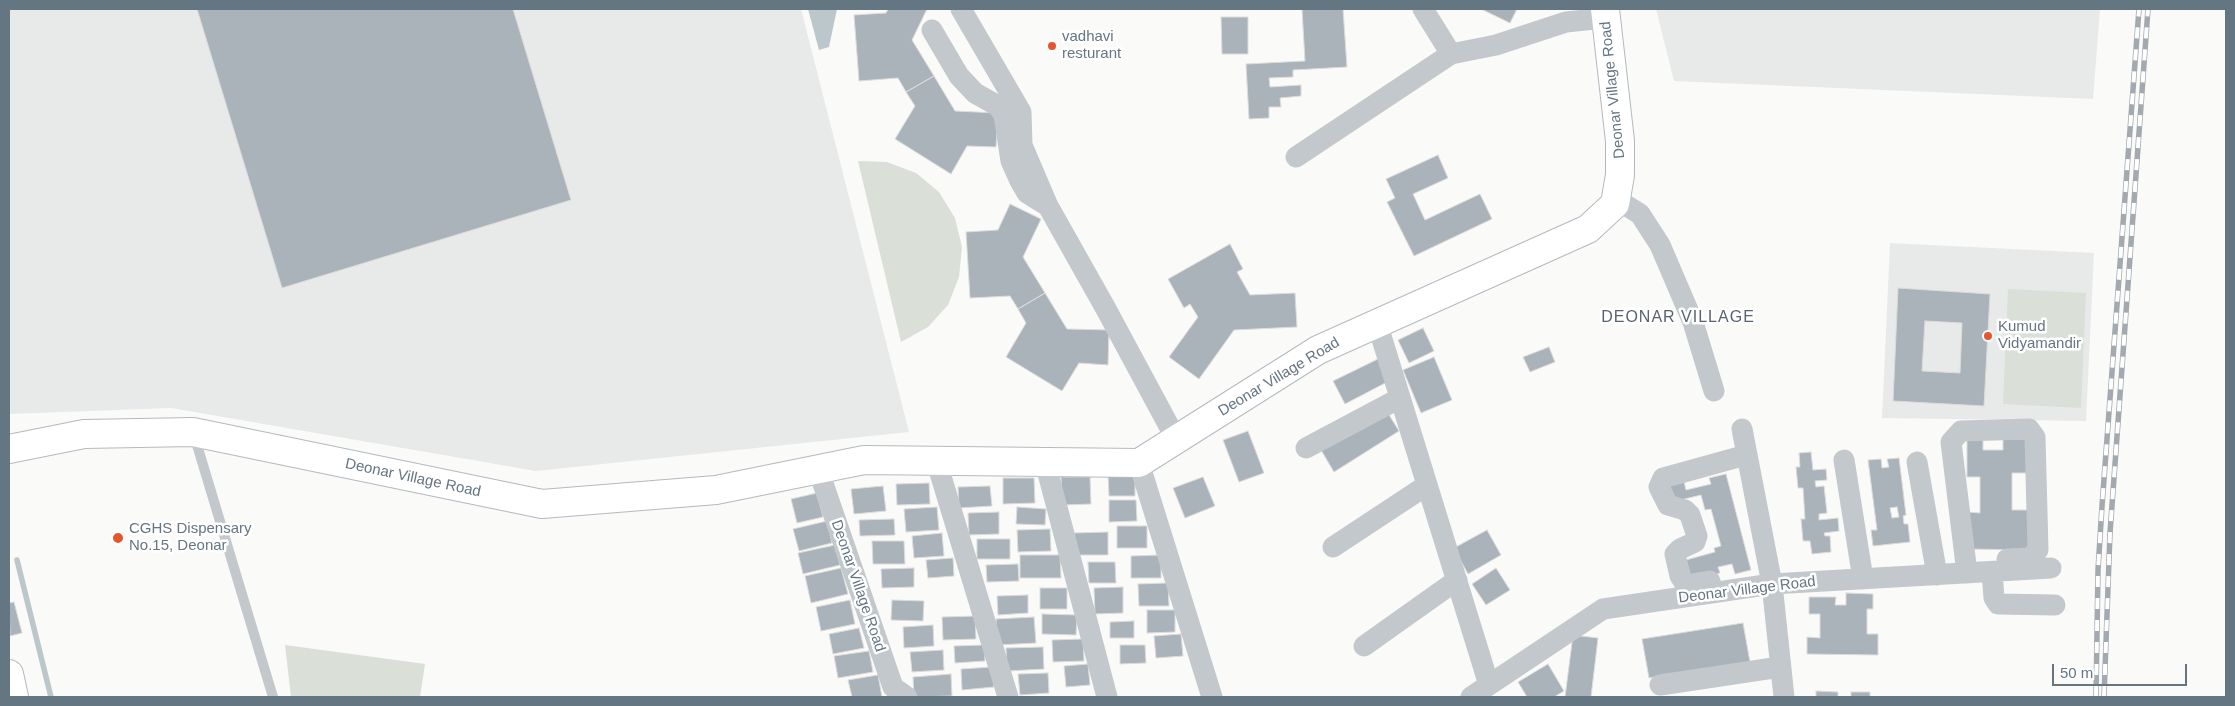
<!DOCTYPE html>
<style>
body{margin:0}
#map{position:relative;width:2235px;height:706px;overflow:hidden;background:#fafaf8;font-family:Arial,sans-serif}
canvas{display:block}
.frame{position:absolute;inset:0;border:10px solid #657683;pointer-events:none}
.scale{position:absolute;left:2052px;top:664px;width:135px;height:22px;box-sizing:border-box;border:2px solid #657683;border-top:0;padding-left:6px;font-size:15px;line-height:18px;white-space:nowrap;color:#657683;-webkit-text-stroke:4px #fff;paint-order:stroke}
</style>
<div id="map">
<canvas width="2235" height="706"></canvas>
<div class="frame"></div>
<div class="scale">50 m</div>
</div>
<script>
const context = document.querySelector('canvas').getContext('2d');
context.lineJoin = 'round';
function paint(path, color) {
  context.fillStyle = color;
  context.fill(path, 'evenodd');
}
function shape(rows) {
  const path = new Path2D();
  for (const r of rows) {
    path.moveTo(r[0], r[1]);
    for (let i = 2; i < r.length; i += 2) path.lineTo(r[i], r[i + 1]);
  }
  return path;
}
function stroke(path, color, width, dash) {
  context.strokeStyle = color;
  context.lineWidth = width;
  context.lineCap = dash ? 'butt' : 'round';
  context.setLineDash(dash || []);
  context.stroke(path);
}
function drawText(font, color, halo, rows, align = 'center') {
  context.font = font + ' Arial,sans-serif';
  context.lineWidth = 5;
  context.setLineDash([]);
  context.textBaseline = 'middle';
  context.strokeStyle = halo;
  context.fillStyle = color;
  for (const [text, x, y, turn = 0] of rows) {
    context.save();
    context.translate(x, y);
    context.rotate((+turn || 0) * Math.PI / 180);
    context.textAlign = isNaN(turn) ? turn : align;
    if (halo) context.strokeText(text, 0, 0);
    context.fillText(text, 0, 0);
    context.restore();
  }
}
const built = shape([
 [9,9,801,9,909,432,536,471,171,408,9,414],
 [1656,9,2100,9,2093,99,1674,81],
 [1890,243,2094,253,2086,421,1882,418]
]);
const green = shape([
 [858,161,887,162,916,173,939,192,955,218,962,247,959,277,948,305,928,327,901,342],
 [2008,289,2086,293,2081,408,2003,404],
 [285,645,425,664,420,697,291,697]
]);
const water = shape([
 [808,9,837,9,829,47,819,50]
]);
const stream = shape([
 [17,560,51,697]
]);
const building = shape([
 [197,9,513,9,571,200,282,288,197,9],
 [888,9,927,9,912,40,934,76,906,92,898,78,859,81,854,15,886,13,888,9],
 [1302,9,1343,9,1347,67,1293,70,1293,77,1269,78,1270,87,1301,85,1301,96,1280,98,1281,107,1269,107,1269,118,1249,119,1246,64,1305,61,1302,9],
 [1481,9,1517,9,1510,23,1481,9],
 [1221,17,1248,17,1248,54,1222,54,1221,17],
 [934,76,955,111,998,113,996,147,967,146,951,174,895,139,915,106,906,92,934,76],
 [1438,155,1448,178,1413,194,1425,220,1480,194,1492,219,1414,256,1387,202,1395,198,1386,179,1438,155],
 [1010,204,1041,219,1023,257,1045,293,1018,309,1010,296,970,298,966,232,998,230,1010,204],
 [1230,244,1243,269,1237,272,1250,295,1295,293,1297,327,1234,330,1199,379,1169,357,1198,317,1190,304,1184,308,1168,279,1230,244],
 [1898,288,1990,294,1984,406,1893,401,1898,288],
 [1925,321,1962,323,1960,373,1922,371,1925,321],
 [1045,293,1067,329,1109,330,1108,365,1079,363,1062,391,1006,357,1026,323,1018,309,1045,293],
 [1423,328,1434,351,1409,363,1398,340,1423,328],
 [1549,347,1555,362,1530,372,1523,357,1549,347],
 [1434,357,1452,400,1421,413,1403,370,1434,357],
 [1378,359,1389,381,1345,404,1333,381,1378,359],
 [1386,410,1399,431,1334,472,1321,450,1386,410],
 [1248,431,1264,473,1239,482,1223,440,1248,431],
 [1967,439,1983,439,1983,450,2003,450,2003,439,2028,439,2027,473,2012,473,2012,510,2032,510,2032,550,1967,549,1967,512,1980,513,1980,477,1967,477,1967,439],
 [1811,452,1813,470,1826,469,1827,480,1815,481,1816,487,1824,486,1827,513,1819,514,1819,520,1838,518,1839,531,1824,533,1825,536,1830,536,1831,552,1812,554,1810,541,1803,541,1801,519,1805,519,1803,488,1798,488,1796,467,1800,467,1799,453,1811,452],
 [1899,458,1906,515,1903,516,1904,524,1908,524,1910,542,1873,546,1871,530,1877,530,1868,460,1881,459,1882,468,1889,467,1887,459,1899,458],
 [1897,507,1899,517,1892,518,1890,508,1897,507],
 [1726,474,1751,570,1735,574,1732,564,1718,567,1720,573,1692,580,1686,560,1715,552,1714,548,1721,546,1711,509,1705,510,1701,495,1672,502,1668,486,1684,482,1686,490,1711,484,1709,478,1726,474],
 [1108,475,1135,475,1135,496,1109,496,1108,475],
 [1061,477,1090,477,1091,504,1062,505,1061,477],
 [1203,477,1215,506,1185,518,1173,488,1203,477],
 [1003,478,1034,478,1035,503,1003,504,1003,478],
 [929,483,930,504,897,505,896,484,929,483],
 [883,486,886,511,854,514,851,489,883,486],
 [990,486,992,506,959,508,958,487,990,486],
 [817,493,823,517,797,523,791,499,817,493],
 [1109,500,1136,500,1137,521,1109,522,1109,500],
 [937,507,939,530,906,532,904,509,937,507],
 [1017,507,1046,509,1045,525,1016,524,1017,507],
 [999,512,999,534,969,535,968,513,999,512],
 [894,519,895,535,860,536,859,520,894,519],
 [827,521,832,543,799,551,793,529,827,521],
 [1117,526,1147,526,1147,548,1117,548,1117,526],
 [1050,529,1051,551,1018,552,1017,530,1050,529],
 [1487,530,1501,555,1468,574,1454,548,1487,530],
 [1108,532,1108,555,1075,555,1074,533,1108,532],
 [942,533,944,556,914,558,912,536,942,533],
 [977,539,1010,539,1010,559,977,559,977,539],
 [872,541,904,541,905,564,873,564,872,541],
 [835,545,840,565,803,574,798,553,835,545],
 [1020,555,1060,555,1061,578,1020,578,1020,555],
 [1161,555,1161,578,1131,578,1131,556,1161,555],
 [953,558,954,576,928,578,926,560,953,558],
 [1088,562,1115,562,1116,583,1089,583,1088,562],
 [1018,564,1019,581,987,582,986,565,1018,564],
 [841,568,848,594,811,603,805,576,841,568],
 [914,568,914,587,882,588,881,569,914,568],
 [1496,568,1510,590,1486,605,1472,584,1496,568],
 [1168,583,1169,606,1139,606,1138,584,1168,583],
 [1123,587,1123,613,1095,614,1094,588,1123,587],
 [1040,588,1067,588,1067,609,1040,609,1040,588],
 [1846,593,1873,594,1873,609,1867,609,1867,634,1878,634,1878,655,1807,654,1807,637,1820,638,1820,614,1809,614,1809,597,1836,597,1835,605,1846,605,1846,593],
 [1028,595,1028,613,998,615,997,596,1028,595],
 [850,600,855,624,821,631,816,607,850,600],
 [892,600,924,601,923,621,891,620,892,600],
 [14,602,22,633,10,636,9,603,14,602],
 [1147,610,1175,610,1175,632,1147,633,1147,610],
 [1042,614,1077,615,1076,635,1042,634,1042,614],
 [975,616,976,639,943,640,942,617,975,616],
 [1034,617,1036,643,997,645,996,619,1034,617],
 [1134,621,1134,638,1110,638,1110,622,1134,621],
 [1743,623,1750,662,1649,678,1642,639,1743,623],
 [933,625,934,646,904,648,903,627,933,625],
 [859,628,864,648,833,654,829,634,859,628],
 [1181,634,1183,656,1156,658,1154,636,1181,634],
 [1573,635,1598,638,1591,697,1565,697,1573,635],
 [1083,639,1084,661,1053,662,1052,640,1083,639],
 [984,645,985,661,955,663,954,646,984,645],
 [1120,645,1145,645,1146,663,1120,664,1120,645],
 [1043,647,1044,669,1007,671,1006,648,1043,647],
 [943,650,944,670,912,672,910,652,943,650],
 [869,651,873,672,838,678,834,656,869,651],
 [1088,664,1090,685,1066,687,1064,666,1088,664],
 [1548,664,1564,691,1554,697,1527,697,1518,682,1548,664],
 [992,667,994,687,962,690,961,669,992,667],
 [1048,673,1049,693,1020,695,1018,674,1048,673],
 [951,674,952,696,914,697,913,677,951,674],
 [878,675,882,697,852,697,848,680,878,675],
 [1816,691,1838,692,1838,697,1816,697,1816,691],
 [1851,692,1870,692,1870,697,1851,697,1851,692]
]);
const service = shape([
 [194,435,273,697]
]);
const minor = shape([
 [961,9,1021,112,1022,145,1048,206,1106,309,1176,439],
 [1423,9,1451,54,1496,45,1566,22,1605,18],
 [932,30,959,76,975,93,998,106,1004,115,1011,161,1020,181,1027,193,1048,206],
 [1296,157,1451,54],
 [1616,199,1640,214,1660,245,1693,322,1714,391],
 [1377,323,1489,685],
 [1742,429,1772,584,1784,697],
 [1306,448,1400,398],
 [936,460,1008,697],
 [1844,460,1863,579],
 [1045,462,1107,697],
 [1917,462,1937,575],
 [1139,463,1212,697],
 [818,469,893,687,907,697],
 [1333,547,1427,485],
 [1992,572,1994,598,1998,604,2055,605],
 [1967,573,1951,442,1961,431,2029,429,2035,437,2038,550,2030,558,2007,559],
 [1710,581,1686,585,1680,576,1675,554,1680,549,1695,542,1697,536,1690,515,1685,510,1668,505,1659,487,1663,478,1746,455],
 [1364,646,1457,580],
 [1660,685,1780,667],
 [1471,697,1603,609,1772,584,2051,568]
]);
const secondary = shape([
 [9,449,84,434,193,432,542,504,716,490,864,460,1139,463,1318,350,1588,229,1615,204,1620,175,1620,141,1605,9]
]);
const trunk = shape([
 [9,674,14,697]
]);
const rail = shape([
 [2096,697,2098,570,2102,506,2139,9],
 [2104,697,2110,533,2148,9]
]);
const markers = [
 [1052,46,5,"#e4572e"],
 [1988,336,5,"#e4572e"],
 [118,538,6,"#e4572e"]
];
const poiNames = [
 ["vadhavi",1062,37],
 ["resturant",1062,54],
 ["Kumud",1998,327],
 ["Vidyamandir",1998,344],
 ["CGHS Dispensary",129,529],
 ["No.15, Deonar",129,546]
];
const streetNames = [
 ["Deonar Village Road",1613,90,-96],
 ["Deonar Village Road",1279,377,-31],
 ["Deonar Village Road",413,478,12],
 ["Deonar Village Road",858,586,71],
 ["Deonar Village Road",1747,590,-7]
];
const neighbourhoodNames = [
 ["DEONAR VILLAGE",1678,318]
];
paint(built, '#e8e9e9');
paint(green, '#dadfd7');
paint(water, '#bbc7cb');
stroke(stream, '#bbc7cb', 5.5);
paint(building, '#aab3b9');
stroke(building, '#dcdcda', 1);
stroke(secondary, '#b3babf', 30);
stroke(trunk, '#b4b9bd', 30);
stroke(service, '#c3c8cc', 10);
stroke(minor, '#c3c8cc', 21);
stroke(secondary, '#fff', 28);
stroke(trunk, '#fff', 28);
stroke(rail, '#a2aab0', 5.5);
stroke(rail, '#fff', 4, [11]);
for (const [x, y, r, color] of markers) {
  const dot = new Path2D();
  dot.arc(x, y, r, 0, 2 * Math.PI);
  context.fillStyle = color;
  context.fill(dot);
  stroke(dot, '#fff', 2);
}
drawText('15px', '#657683', '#fff', poiNames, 'left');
drawText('15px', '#657683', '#fff', streetNames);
context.letterSpacing = '1px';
drawText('16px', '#57646e', '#fff', neighbourhoodNames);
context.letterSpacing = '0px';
</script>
